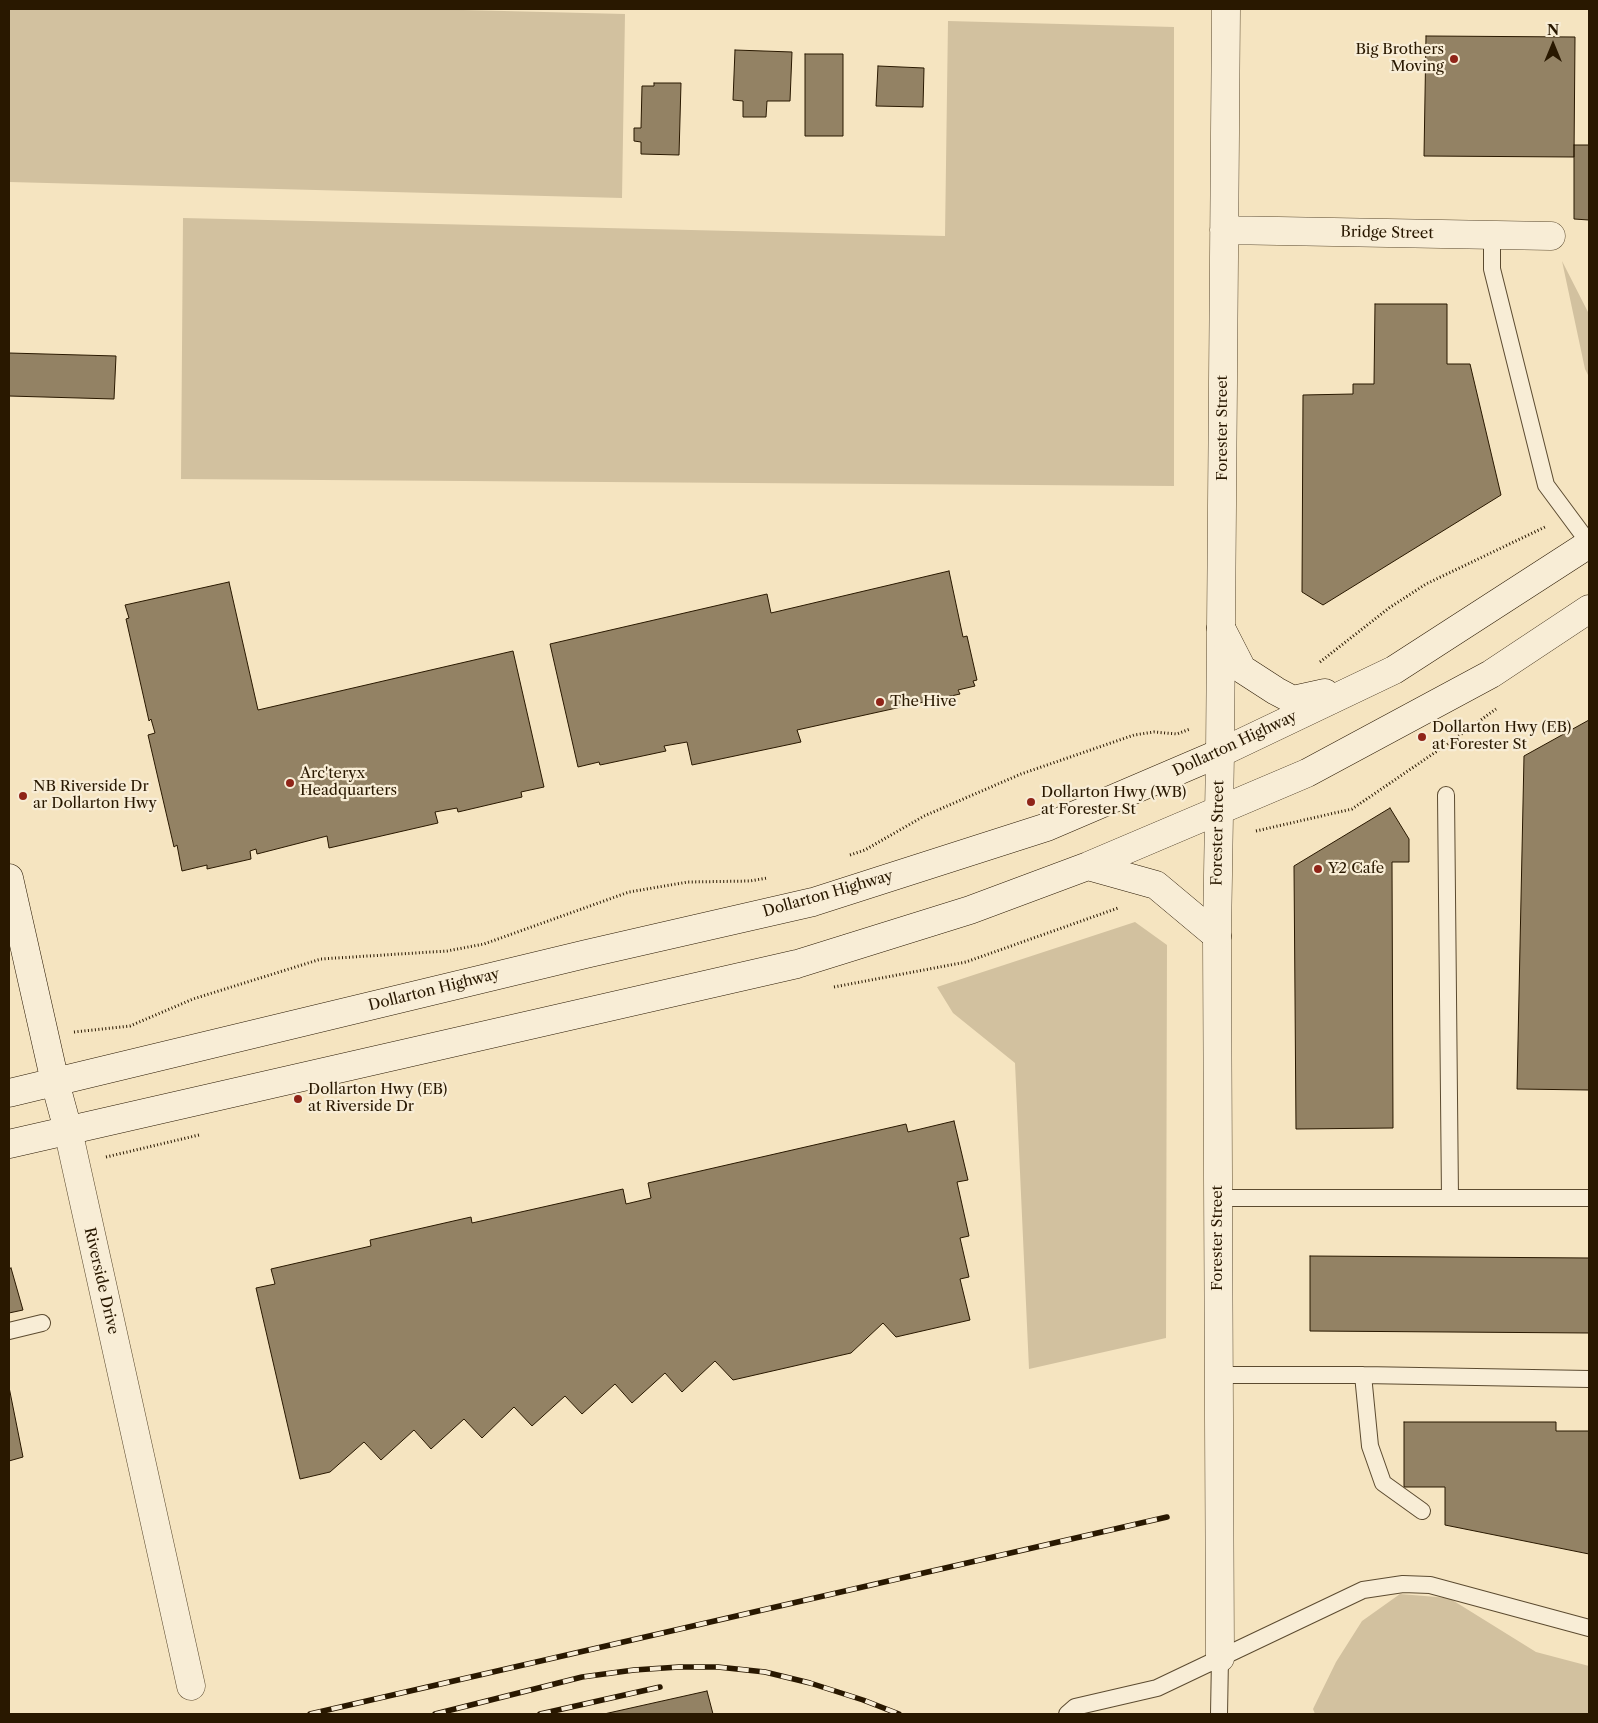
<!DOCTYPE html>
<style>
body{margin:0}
#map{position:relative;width:1598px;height:1723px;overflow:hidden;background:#f5e4c0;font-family:"Libre Caslon Text",serif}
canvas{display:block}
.frame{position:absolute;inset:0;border:10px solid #291800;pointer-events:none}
.north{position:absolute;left:1528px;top:20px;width:50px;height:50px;-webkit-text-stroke:4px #f8edd6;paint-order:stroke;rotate:0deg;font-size:14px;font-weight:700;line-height:20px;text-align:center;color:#291800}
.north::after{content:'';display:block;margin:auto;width:18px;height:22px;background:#291800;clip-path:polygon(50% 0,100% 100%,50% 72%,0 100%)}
</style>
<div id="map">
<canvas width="1598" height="1723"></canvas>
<div class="frame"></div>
<div class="north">N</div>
</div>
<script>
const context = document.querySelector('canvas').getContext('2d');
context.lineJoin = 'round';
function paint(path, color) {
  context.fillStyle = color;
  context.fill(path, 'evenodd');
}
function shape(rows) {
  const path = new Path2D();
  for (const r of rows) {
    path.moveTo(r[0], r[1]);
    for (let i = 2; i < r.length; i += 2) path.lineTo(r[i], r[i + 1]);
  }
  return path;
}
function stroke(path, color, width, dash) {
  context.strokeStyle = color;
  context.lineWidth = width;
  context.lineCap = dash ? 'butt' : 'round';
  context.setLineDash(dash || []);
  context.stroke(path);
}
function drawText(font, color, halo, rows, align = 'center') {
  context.font = font + ' "Libre Caslon Text",serif';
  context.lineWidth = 4.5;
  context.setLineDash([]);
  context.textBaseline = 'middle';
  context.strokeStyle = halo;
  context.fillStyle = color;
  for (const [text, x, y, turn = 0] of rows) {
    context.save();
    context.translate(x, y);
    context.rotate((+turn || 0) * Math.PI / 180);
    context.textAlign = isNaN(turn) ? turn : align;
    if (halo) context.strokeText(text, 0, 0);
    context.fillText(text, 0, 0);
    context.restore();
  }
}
const green = shape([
 [9,9,423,9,625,14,622,198,9,182],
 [948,21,1174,27,1174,486,181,479,183,218,945,236],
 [1562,261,1588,312,1589,311,1589,377,1585,369],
 [1135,922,1167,945,1166,1338,1029,1369,1015,1063,953,1013,937,987],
 [1400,1594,1449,1598,1536,1652,1589,1666,1589,1714,1315,1714,1313,1709,1336,1662,1362,1621]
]);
const building = shape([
 [1426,36,1575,37,1574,157,1424,156,1426,36],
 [735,50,792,52,790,101,767,101,766,117,743,117,743,101,733,100,735,50],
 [805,54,843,54,843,136,805,136,805,54],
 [878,66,924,68,923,107,876,106,878,66],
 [654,83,681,83,679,155,641,154,641,142,634,141,634,128,641,128,642,86,654,86,654,83],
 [1574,145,1589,145,1589,220,1574,219,1574,145],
 [1375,304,1447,304,1447,364,1470,364,1501,495,1323,605,1302,592,1303,395,1353,394,1353,384,1374,384,1375,304],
 [9,353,116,356,114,399,9,396,9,353],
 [949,571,963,637,967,636,977,680,973,681,975,686,958,690,960,694,797,730,801,742,692,765,687,742,664,746,666,751,600,765,599,762,578,767,550,644,767,594,771,613,949,571],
 [229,582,258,710,513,651,544,787,521,792,522,797,458,812,457,808,435,812,438,823,329,848,327,836,257,854,256,849,250,851,251,859,207,869,207,865,182,871,177,845,174,847,148,735,155,733,151,719,149,721,126,619,129,618,125,605,229,582],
 [1589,720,1589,1090,1517,1089,1524,756,1589,720],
 [1390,808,1409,839,1409,862,1392,862,1393,1128,1296,1129,1294,866,1390,808],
 [954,1121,968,1180,957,1182,969,1236,960,1238,969,1277,960,1279,970,1320,896,1337,883,1323,851,1353,733,1380,715,1361,682,1392,665,1373,632,1403,615,1384,582,1414,565,1396,532,1426,514,1407,482,1438,464,1419,431,1449,414,1430,381,1460,364,1442,330,1472,300,1479,256,1288,275,1284,271,1269,371,1246,370,1240,471,1217,472,1223,623,1189,626,1204,651,1198,648,1183,906,1124,908,1132,954,1121],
 [1310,1256,1589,1258,1589,1333,1310,1331,1310,1256],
 [11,1268,23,1310,9,1313,9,1269,11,1268],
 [9,1387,23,1457,9,1461,9,1387],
 [1404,1422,1556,1422,1556,1431,1589,1431,1589,1554,1445,1525,1445,1487,1404,1487,1404,1422],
 [707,1691,713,1714,604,1714,707,1691]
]);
const path = shape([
 [1320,662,1389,608,1426,584,1545,527],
 [1256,831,1352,809,1446,745,1496,709],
 [850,855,865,850,924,816,1021,774,1134,735,1154,732,1177,734,1190,729],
 [834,987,966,962,1118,908],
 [74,1032,130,1026,193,999,321,959,447,951,484,944,629,892,688,882,750,881,767,878],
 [106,1157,199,1135]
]);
const lane = shape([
 [1492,235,1492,269,1546,485,1589,543],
 [1218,1198,1450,1198,1446,795],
 [1450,1198,1589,1198],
 [9,1331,42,1323],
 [1218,1375,1363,1375,1589,1379],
 [1363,1375,1370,1446,1383,1483,1422,1511],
 [1067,1714,1075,1707,1157,1688,1363,1590,1403,1584,1430,1585,1589,1628],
 [1219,1714,1220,1658]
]);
const street = shape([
 [1224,230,1551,236],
 [68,1130,191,1686],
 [1220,1658,1217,936,1220,753,1226,9]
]);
const secondary = shape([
 [1221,628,1242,669,1276,691,1293,700,1325,693],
 [1088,866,1156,885,1217,936],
 [9,878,55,1082,68,1130],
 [9,1093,586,954,813,902,1047,827,1220,753,1394,670,1589,544],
 [9,1144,797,964,970,910,1088,866,1307,773,1491,674,1589,609]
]);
const rail = shape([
 [310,1714,1167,1517],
 [435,1714,582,1677,634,1670,679,1667,718,1667,765,1672,810,1683,863,1700,899,1714],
 [540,1714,660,1687]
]);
const markers = [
 [1454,59,5,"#8f2418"],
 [880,702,5,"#8f2418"],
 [1422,737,5,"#8f2418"],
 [290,783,5,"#8f2418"],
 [23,796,5,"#8f2418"],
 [1031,802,5,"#8f2418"],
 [1318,869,5,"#8f2418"],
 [298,1099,5,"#8f2418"]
];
const poiNames = [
 ["Big Brothers",1444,50,"right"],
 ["Moving",1444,67,"right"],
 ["The Hive",890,702],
 ["Dollarton Hwy (EB)",1432,728],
 ["at Forester St",1432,745],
 ["Arc'teryx",300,774],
 ["Headquarters",300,791],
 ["NB Riverside Dr",33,787],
 ["ar Dollarton Hwy",33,804],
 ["Dollarton Hwy (WB)",1041,793],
 ["at Forester St",1041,810],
 ["Y2 Cafe",1328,869],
 ["Dollarton Hwy (EB)",308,1090],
 ["at Riverside Dr",308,1107]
];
const streetNames = [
 ["Bridge Street",1387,233,1],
 ["Forester Street",1223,428,-90],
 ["Dollarton Highway",1235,744,-25],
 ["Forester Street",1218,833,-89],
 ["Dollarton Highway",828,894,-16],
 ["Dollarton Highway",434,990,-14],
 ["Forester Street",1218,1238,-90],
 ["Riverside Drive",101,1281,77]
];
paint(green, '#d2c19f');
paint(building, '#938264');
stroke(building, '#291800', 1);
stroke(lane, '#5c4b30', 18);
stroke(street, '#5c4b30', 29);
stroke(secondary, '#291800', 29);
stroke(path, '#291800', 3, [1, 2.5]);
stroke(lane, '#f8edd6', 16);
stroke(street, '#f8edd6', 28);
stroke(secondary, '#f8edd6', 28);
stroke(rail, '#291800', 5.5);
stroke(rail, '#f8edd6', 4, [11]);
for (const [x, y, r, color] of markers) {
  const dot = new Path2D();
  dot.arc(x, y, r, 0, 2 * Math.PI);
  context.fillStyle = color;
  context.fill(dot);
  stroke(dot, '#f8edd6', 2);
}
drawText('15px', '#291800', '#f8edd6', poiNames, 'left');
drawText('15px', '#291800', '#f8edd6', streetNames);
</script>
